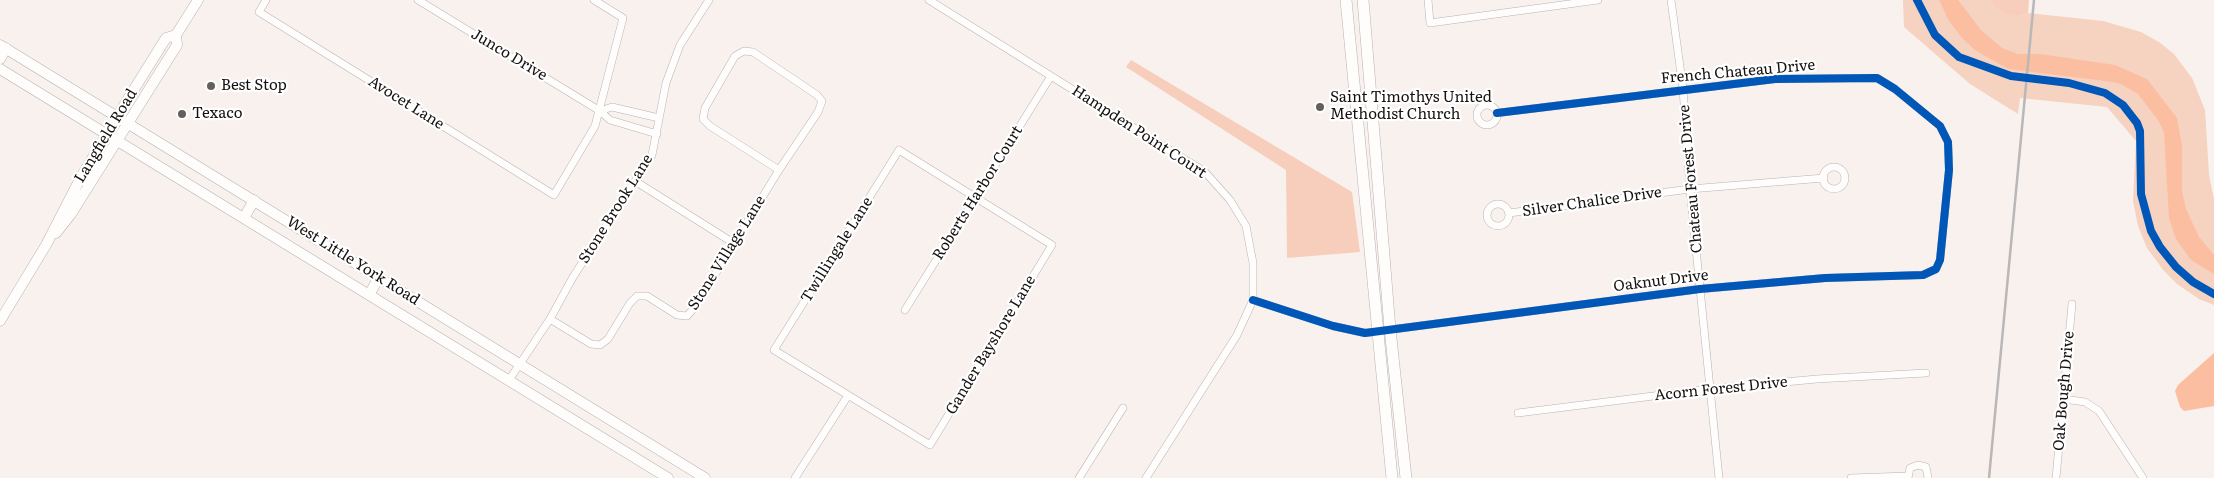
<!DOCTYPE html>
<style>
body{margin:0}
canvas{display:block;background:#f8f1ee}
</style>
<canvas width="2214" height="478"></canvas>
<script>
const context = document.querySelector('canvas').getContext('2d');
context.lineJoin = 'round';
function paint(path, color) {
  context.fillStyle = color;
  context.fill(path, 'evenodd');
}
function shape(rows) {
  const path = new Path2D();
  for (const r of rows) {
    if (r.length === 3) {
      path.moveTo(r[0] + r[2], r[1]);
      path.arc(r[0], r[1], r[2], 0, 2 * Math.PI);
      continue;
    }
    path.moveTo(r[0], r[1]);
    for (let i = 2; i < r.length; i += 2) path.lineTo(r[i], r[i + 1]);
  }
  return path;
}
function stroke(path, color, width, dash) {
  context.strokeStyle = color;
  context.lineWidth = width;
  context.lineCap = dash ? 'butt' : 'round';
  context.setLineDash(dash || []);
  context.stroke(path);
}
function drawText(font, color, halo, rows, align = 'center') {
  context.font = font + ' Literata,serif';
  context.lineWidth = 4.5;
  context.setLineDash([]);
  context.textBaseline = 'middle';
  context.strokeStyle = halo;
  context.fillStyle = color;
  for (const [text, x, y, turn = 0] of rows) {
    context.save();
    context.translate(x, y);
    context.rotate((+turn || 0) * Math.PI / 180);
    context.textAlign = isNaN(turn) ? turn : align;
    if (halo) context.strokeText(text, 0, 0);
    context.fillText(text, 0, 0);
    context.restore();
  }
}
const green = shape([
 [1903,0,1991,0,1993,4,2019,16,2028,13,2103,21,2141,32,2159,42,2174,54,2192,78,2205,110,2209,175,2214,199,2214,305,2199,299,2177,284,2164,271,2147,248,2138,226,2133,201,2136,141,2107,107,2020,98,2018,114,1970,84,1904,27]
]);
const forest = shape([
 [1991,0,2029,0,2028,13,2019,16,2005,14,1993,4],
 [1131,60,1352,192,1360,252,1287,258,1286,170,1126,67]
]);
const water = shape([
 [1939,0,1958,0,1981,30,2002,48,2018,54,2040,54,2115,65,2147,79,2177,118,2182,146,2182,191,2186,209,2199,237,2214,255,2214,274,2191,260,2176,239,2169,218,2164,132,2158,120,2138,94,2121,84,2113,82,2008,69,1975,50,1964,40,1949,21],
 [2214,353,2214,406,2184,411,2180,407,2175,391,2178,385]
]);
const street = shape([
 [266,0,259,12,554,195,595,126,623,18,594,0],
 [418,0,600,111,610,120,657,134],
 [929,0,1205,172,1230,200,1246,226,1253,263,1253,300,1237,335,1146,478],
 [1428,0,1430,23,1598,0],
 [1671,0,1683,89,1690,189,1719,478],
 [1487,115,10],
 [600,111,612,107,659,118],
 [899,150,1052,245,930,445,774,350,899,150],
 [1834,178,11],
 [635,181,735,244],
 [1498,215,11],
 [1509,213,1690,189,1824,178],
 [1253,300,1333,326,1365,333,1700,289,1825,278,1923,275,1936,269,1940,260,1949,170,1948,142,1940,126,1895,89,1877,78,1775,79,1497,113],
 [905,310,1051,76],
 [550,319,591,344,600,345,608,339,630,303,637,296,647,296,677,315,687,316,695,307,779,170,818,112,822,101,817,95,753,52,744,51,735,56,705,108,703,119,710,126,779,170],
 [509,380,550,319,573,277,652,155,666,83,680,45,709,0],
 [2063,399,2085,402,2099,411,2143,478],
 [1518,413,1709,389,1817,379,1926,373],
 [795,478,847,397],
 [1079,478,1123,408],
 [1851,478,1908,476],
 [1908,478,1910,468,1918,465,1926,467,1928,478],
 [2056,478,2072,304]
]);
const secondary = shape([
 [0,45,705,478],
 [0,59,6,48],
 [0,69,668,478],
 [244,218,254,200],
 [56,233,71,214,155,80,177,45,176,35,198,0],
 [369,295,379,277],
 [0,321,46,245,81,177,123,107,166,38,176,35]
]);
const primary = shape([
 [1346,0,1392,478],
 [1363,0,1390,329,1406,478]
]);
const rail = shape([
 [1989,478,2034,0]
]);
const cycleway = shape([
 [1917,0,1935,35,1959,57,2011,76,2069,83,2105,93,2123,105,2137,123,2140,131,2141,194,2151,231,2160,247,2176,267,2193,282,2214,294],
 [1253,300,1333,326,1365,333,1700,289,1825,278,1923,275,1936,269,1940,260,1949,170,1948,142,1940,126,1895,89,1877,78,1775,79,1497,113]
]);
const markers = [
 [211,86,5,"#645f5d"],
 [1320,107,5,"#645f5d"],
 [182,114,5,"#645f5d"]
];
const streetNames = [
 ["Junco Drive",509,55,31],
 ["French Chateau Drive",1738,72,-5],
 ["Avocet Lane",406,103,32],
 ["Hampden Point Court",1139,132,33],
 ["Langfield Road",106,136,-59],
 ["Chateau Forest Drive",1691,179,-95],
 ["Roberts Harbor Court",978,193,-58],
 ["Silver Chalice Drive",1592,202,-8],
 ["Stone Brook Lane",616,209,-58],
 ["Twillingale Lane",837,250,-58],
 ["Stone Village Lane",727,253,-58],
 ["West Little York Road",353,261,32],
 ["Oaknut Drive",1661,281,-7],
 ["Gander Bayshore Lane",991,345,-59],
 ["Acorn Forest Drive",1721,389,-6],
 ["Oak Bough Drive",2064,391,-85]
];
const poiNames = [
 ["Best Stop",221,86],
 ["Saint Timothys United",1330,98],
 ["Methodist Church",1330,115],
 ["Texaco",192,114]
];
paint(green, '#f6d2c0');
paint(forest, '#f7cebb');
paint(water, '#fcbea0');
stroke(street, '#b9b3b1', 8);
stroke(secondary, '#b9b3b1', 11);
stroke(primary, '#b9b3b1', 12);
stroke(street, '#fefdfc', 7);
stroke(secondary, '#fefdfc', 10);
stroke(primary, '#fefdfc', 11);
stroke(rail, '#b9b7b7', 2.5);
stroke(cycleway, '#0057b8', 8);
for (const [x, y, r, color] of markers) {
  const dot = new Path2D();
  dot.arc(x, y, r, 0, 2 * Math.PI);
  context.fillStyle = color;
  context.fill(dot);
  stroke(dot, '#fff', 2);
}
drawText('15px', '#15110f', '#fff', streetNames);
drawText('15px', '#15110f', '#fff', poiNames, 'left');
</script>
